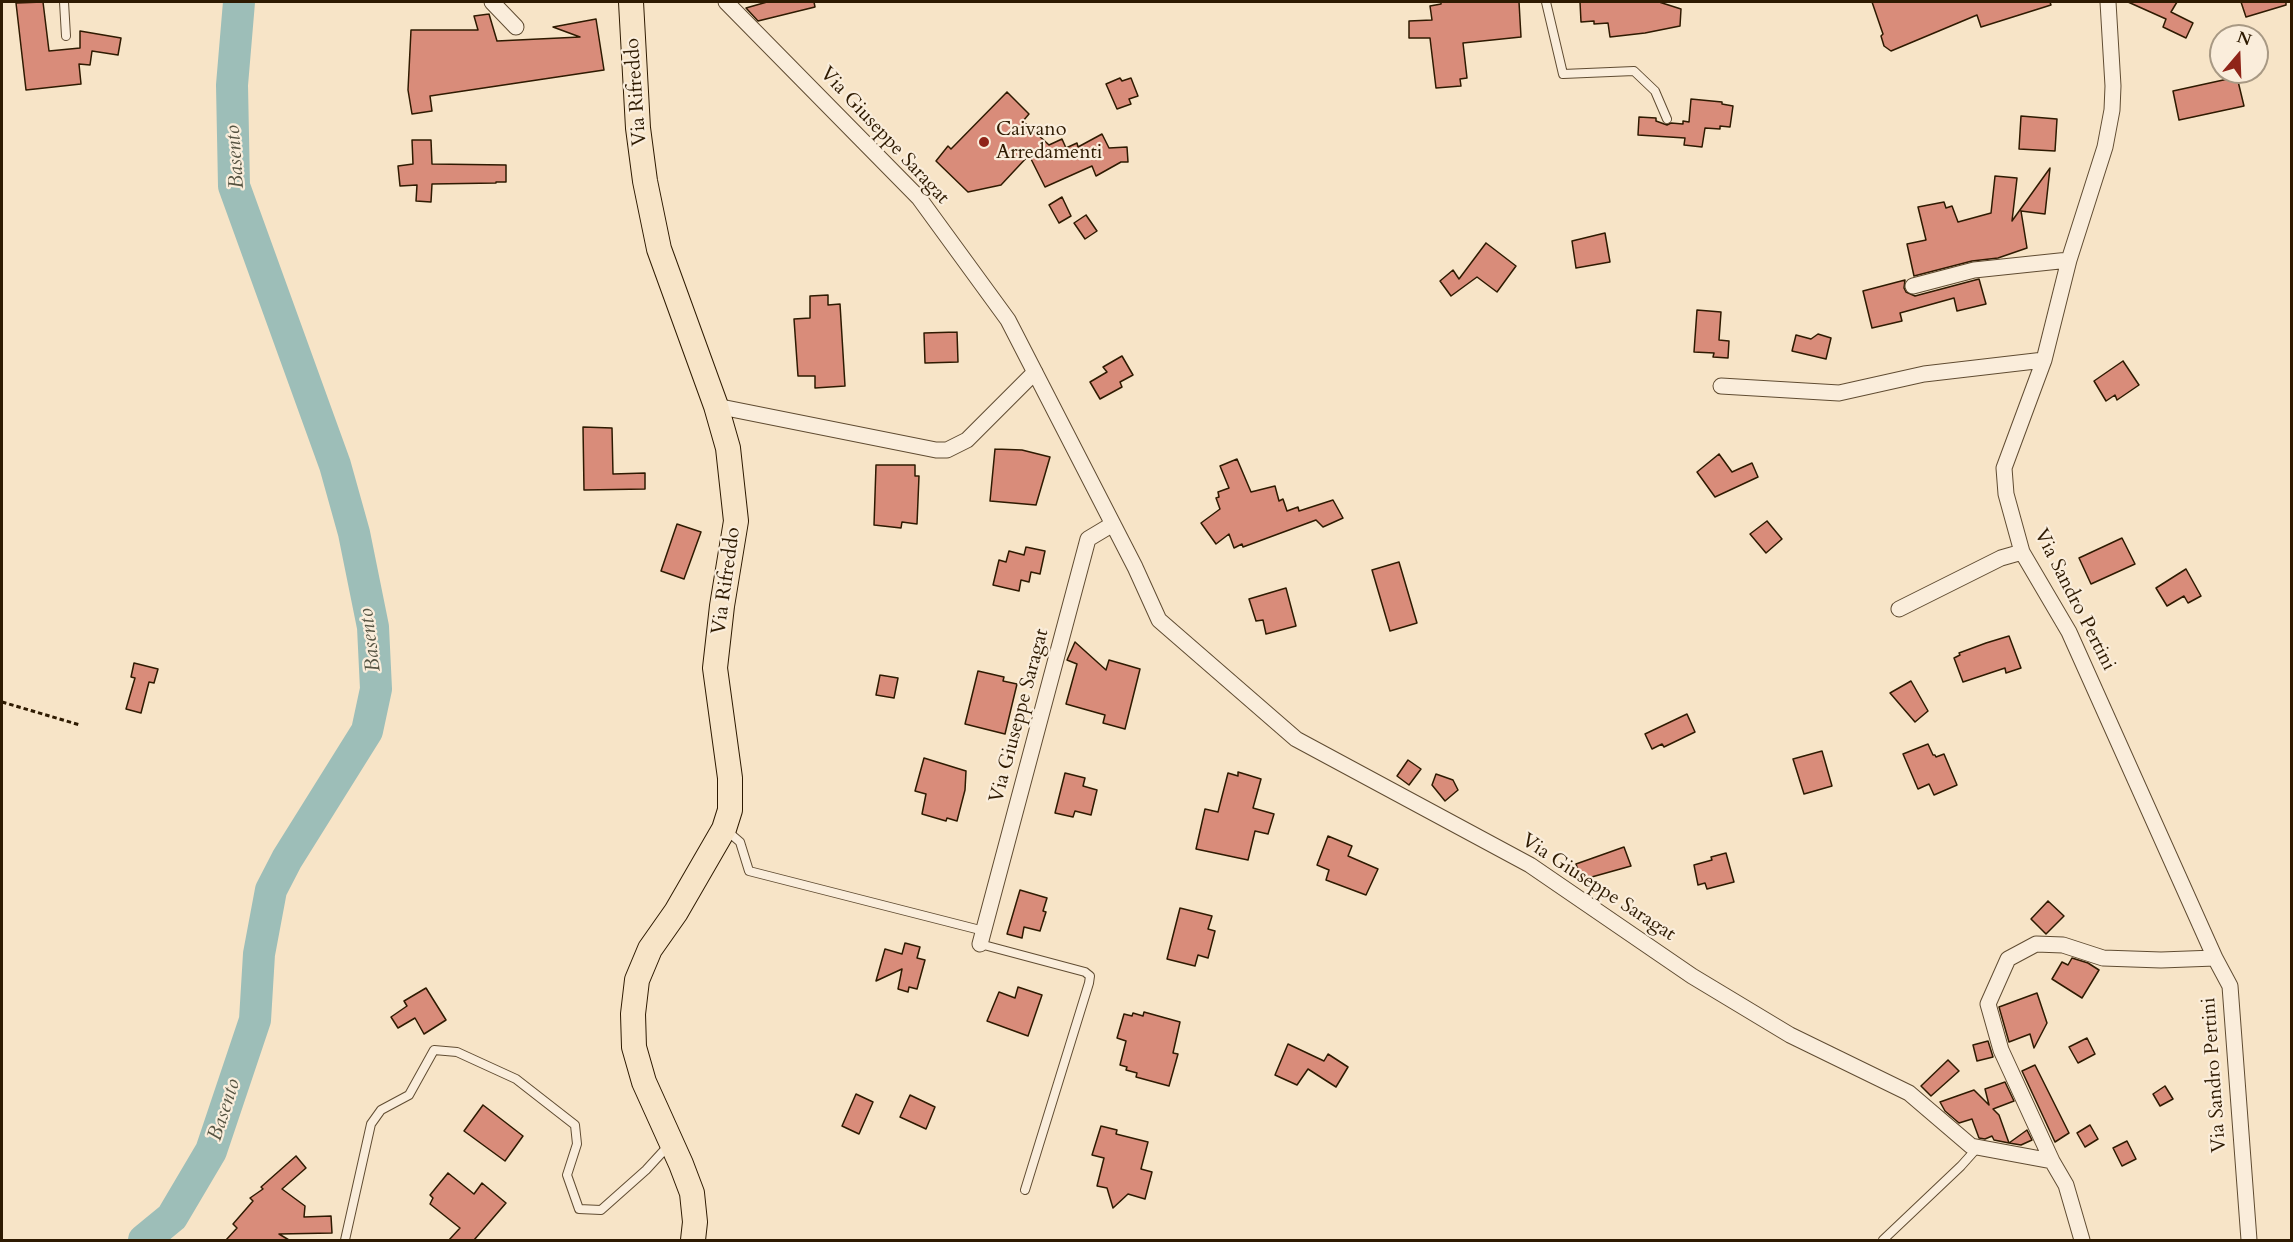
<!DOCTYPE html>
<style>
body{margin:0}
#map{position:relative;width:2293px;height:1242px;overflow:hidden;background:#f7e4c7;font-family:Cardo,serif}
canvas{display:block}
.frame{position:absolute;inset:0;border:3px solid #2e1a01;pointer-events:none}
.north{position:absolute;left:2209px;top:24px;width:60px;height:60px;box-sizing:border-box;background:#faeddb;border:2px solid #a89984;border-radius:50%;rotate:19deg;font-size:16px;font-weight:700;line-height:24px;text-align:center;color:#2e1a01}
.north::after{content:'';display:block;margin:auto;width:21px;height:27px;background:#8f2418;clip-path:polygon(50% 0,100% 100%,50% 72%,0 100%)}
</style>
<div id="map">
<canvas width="2293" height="1242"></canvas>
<div class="frame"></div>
<div class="north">N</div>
</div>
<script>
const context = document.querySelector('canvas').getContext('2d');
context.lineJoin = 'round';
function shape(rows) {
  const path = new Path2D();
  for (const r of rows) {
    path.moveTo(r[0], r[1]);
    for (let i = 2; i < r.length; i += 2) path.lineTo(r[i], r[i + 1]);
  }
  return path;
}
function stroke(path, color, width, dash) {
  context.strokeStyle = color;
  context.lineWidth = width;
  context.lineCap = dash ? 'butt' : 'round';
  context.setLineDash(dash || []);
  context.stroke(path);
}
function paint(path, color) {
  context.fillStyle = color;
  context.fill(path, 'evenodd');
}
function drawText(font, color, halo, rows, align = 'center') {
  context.font = font + ' Cardo,serif';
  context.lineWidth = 4.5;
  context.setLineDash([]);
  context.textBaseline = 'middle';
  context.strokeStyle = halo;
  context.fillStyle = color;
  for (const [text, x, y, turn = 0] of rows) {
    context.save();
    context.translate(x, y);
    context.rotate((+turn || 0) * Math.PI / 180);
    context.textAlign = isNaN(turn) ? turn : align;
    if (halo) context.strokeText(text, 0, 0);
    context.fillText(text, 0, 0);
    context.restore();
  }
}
const river = shape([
 [144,1240,172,1217,211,1151,255,1020,259,954,271,890,287,859,367,731,376,689,373,627,354,533,335,465,234,186,232,85,239,2]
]);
const building = shape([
 [43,2,49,51,80,48,80,31,121,38,118,55,92,51,90,65,79,64,81,84,26,90,16,3,43,2],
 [767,2,814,2,815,7,758,21,746,8,767,2],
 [1441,2,1519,2,1521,37,1463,43,1467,78,1460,79,1461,86,1436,88,1430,38,1409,38,1409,21,1432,20,1430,6,1441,4,1441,2],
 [1580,2,1659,2,1681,9,1680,26,1645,33,1610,37,1608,23,1594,24,1594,21,1581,22,1580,2],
 [1872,2,2050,2,2051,5,1981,27,1977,15,1891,51,1884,46,1881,36,1883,34,1872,2],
 [2128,2,2177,2,2171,12,2193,23,2186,38,2163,27,2166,19,2128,2],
 [2241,2,2286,2,2286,5,2246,17,2241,2],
 [489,14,497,41,580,37,553,27,596,19,604,70,430,96,432,111,412,114,408,90,411,30,478,30,474,16,489,14],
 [2237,77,2244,106,2179,120,2173,91,2237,77],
 [1120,78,1122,81,1131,78,1138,96,1129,99,1131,104,1117,109,1106,84,1120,78],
 [1007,92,1029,114,1023,121,1049,145,1062,139,1066,148,1077,143,1078,147,1102,134,1109,148,1127,147,1128,162,1121,162,1096,176,1092,166,1045,187,1029,155,1001,185,968,192,936,161,948,146,951,149,1007,92],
 [1691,99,1722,102,1722,104,1733,106,1730,127,1720,126,1720,129,1705,128,1702,147,1684,145,1685,138,1638,135,1639,117,1656,118,1656,121,1667,125,1671,123,1683,124,1683,121,1689,122,1691,99],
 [2021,116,2057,119,2055,151,2019,149,2021,116],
 [412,140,431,140,432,164,506,165,506,182,496,182,496,183,432,184,431,202,416,201,417,185,400,186,398,166,413,164,412,140],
 [2050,168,2045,214,2021,211,2027,248,1998,258,1972,261,1914,276,1907,244,1926,240,1918,207,1944,202,1946,208,1952,206,1958,222,1991,213,1995,176,2017,178,2012,221,2050,168],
 [1062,197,1071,216,1059,223,1049,205,1062,197],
 [1086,215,1097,231,1085,239,1074,223,1086,215],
 [1605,233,1610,262,1576,268,1572,241,1605,233],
 [1486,243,1516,266,1497,292,1477,277,1451,296,1440,281,1453,270,1459,279,1486,243],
 [1979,279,1986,304,1957,311,1954,298,1900,313,1902,321,1872,328,1863,291,1905,280,1904,288,1906,292,1915,296,1979,279],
 [828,295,828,305,840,304,845,386,815,388,815,376,798,376,794,319,810,318,810,296,828,295],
 [1697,310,1721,312,1719,340,1729,341,1728,358,1713,357,1714,353,1694,352,1697,310],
 [957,332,958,362,925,363,924,333,957,332],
 [1818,334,1831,338,1826,359,1792,351,1796,335,1811,339,1818,334],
 [1122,356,1133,375,1120,382,1122,387,1100,399,1090,382,1107,372,1103,367,1122,356],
 [2123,361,2139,385,2117,400,2115,395,2106,401,2094,381,2123,361],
 [583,427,612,428,613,474,645,473,645,489,584,490,583,427],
 [995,449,1022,450,1050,457,1036,505,990,501,995,449],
 [1719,454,1732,472,1752,463,1758,477,1715,497,1697,472,1719,454],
 [1237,459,1251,492,1275,486,1279,501,1283,499,1287,511,1298,507,1299,511,1333,500,1343,518,1323,527,1316,520,1243,547,1242,544,1234,548,1229,534,1216,544,1201,523,1220,509,1216,498,1219,497,1218,492,1229,488,1220,466,1237,459],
 [876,465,915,465,915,476,919,476,917,524,902,522,901,528,874,525,876,465],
 [1767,521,1782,539,1766,553,1750,534,1767,521],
 [677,524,701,532,684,579,661,571,677,524],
 [2122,538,2135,564,2091,584,2079,558,2122,538],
 [1026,547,1045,551,1040,574,1031,572,1029,582,1021,580,1019,591,993,585,999,560,1006,562,1009,551,1024,555,1026,547],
 [1399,562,1417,623,1390,631,1372,570,1399,562],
 [2186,569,2201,596,2188,603,2184,596,2167,606,2156,588,2186,569],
 [1286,588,1296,626,1266,634,1263,620,1256,621,1249,599,1286,588],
 [2009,636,2021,668,2006,673,2005,668,1963,682,1954,658,1960,655,1959,653,1986,643,2009,636],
 [1075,642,1106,670,1109,660,1140,669,1125,729,1103,723,1105,715,1066,704,1077,664,1067,660,1075,642],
 [134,663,158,669,154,683,149,682,141,713,126,709,135,678,131,677,134,663],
 [978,671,1004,677,1003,681,1017,684,1005,734,965,724,978,671],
 [880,675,898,678,894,698,876,695,880,675],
 [1911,681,1928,711,1915,722,1890,693,1911,681],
 [1687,714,1695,732,1664,747,1662,744,1652,749,1645,734,1687,714],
 [1928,744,1933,755,1935,755,1936,757,1944,754,1957,785,1934,795,1929,784,1918,789,1903,754,1928,744],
 [1822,751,1832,786,1804,794,1793,759,1822,751],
 [924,758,966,771,965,790,957,821,947,818,946,821,922,814,926,794,915,791,924,758],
 [1408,760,1421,769,1409,785,1397,776,1408,760],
 [1238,772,1261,779,1253,808,1274,814,1268,834,1255,831,1248,860,1196,849,1205,809,1218,812,1228,773,1238,776,1238,772],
 [1065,773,1085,778,1083,786,1097,790,1091,815,1075,811,1073,817,1055,813,1065,773],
 [1436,774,1453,780,1458,790,1445,801,1432,785,1436,774],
 [1328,836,1352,846,1348,856,1378,869,1366,895,1326,880,1329,870,1317,865,1328,836],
 [1624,847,1631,866,1581,880,1576,864,1624,847],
 [1726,853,1734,882,1707,889,1705,883,1698,885,1694,865,1712,860,1711,857,1726,853],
 [1020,890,1047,898,1043,911,1046,912,1040,931,1024,927,1022,938,1007,934,1020,890],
 [2048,901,2064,916,2046,934,2031,919,2048,901],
 [1180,908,1212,916,1208,929,1215,931,1208,958,1198,955,1195,966,1167,959,1180,908],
 [905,943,920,947,917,958,925,960,917,989,909,987,908,992,898,989,902,969,876,981,885,949,902,954,905,943],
 [2072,958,2088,963,2099,970,2082,998,2052,979,2062,962,2068,965,2072,958],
 [1018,987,1042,995,1028,1036,987,1021,999,992,1015,998,1018,987],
 [426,988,446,1020,424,1034,415,1018,398,1028,391,1017,407,1006,404,1001,426,988],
 [2037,993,2047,1023,2034,1048,2030,1034,2009,1042,1999,1007,2037,993],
 [1144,1012,1180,1022,1173,1053,1178,1054,1169,1086,1136,1077,1137,1073,1126,1070,1127,1067,1120,1065,1126,1041,1117,1038,1124,1014,1132,1016,1133,1013,1143,1016,1144,1012],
 [2087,1038,2095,1054,2078,1063,2069,1047,2087,1038],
 [1988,1041,1993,1057,1977,1061,1973,1045,1988,1041],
 [1288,1044,1324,1061,1328,1054,1348,1067,1336,1087,1308,1069,1297,1085,1275,1075,1288,1044],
 [1948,1060,1959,1071,1931,1096,1921,1086,1948,1060],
 [2035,1065,2069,1133,2055,1142,2022,1071,2035,1065],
 [2005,1082,2014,1101,1993,1109,1999,1115,2009,1143,1994,1140,1992,1136,1985,1139,1979,1138,1972,1119,1959,1123,1945,1111,1940,1102,1974,1090,1989,1105,1985,1089,2005,1082],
 [2165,1086,2173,1099,2160,1106,2153,1094,2165,1086],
 [856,1094,873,1102,859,1134,842,1126,856,1094],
 [910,1095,935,1107,926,1129,900,1117,910,1095],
 [483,1105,523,1136,505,1161,464,1131,483,1105],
 [2090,1125,2098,1139,2085,1147,2077,1133,2090,1125],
 [1101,1126,1117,1130,1116,1134,1148,1142,1141,1169,1152,1172,1145,1199,1128,1194,1113,1208,1107,1188,1097,1186,1104,1158,1092,1155,1101,1126],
 [2027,1130,2032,1140,2021,1145,2009,1143,2027,1130],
 [2127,1141,2136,1159,2122,1166,2113,1148,2127,1141],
 [296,1156,306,1168,282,1189,305,1206,304,1217,331,1216,332,1233,279,1234,289,1240,226,1240,237,1228,233,1224,253,1201,250,1198,263,1189,261,1187,296,1156],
 [448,1173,474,1194,482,1183,506,1203,474,1240,449,1240,460,1228,430,1204,433,1198,430,1195,448,1173]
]);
const path = shape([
 [2,702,80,725]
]);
const service = shape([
 [64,2,66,36],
 [1546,2,1563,74,1634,71,1655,91,1667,119],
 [726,830,740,842,749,871,984,931],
 [980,944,1085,972,1090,976,1089,983,1025,1190],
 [345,1240,371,1124,381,1110,409,1095,434,1050,457,1052,516,1079,575,1125,577,1144,567,1175,579,1209,601,1210,646,1170,668,1146],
 [1883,1240,1961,1166,1978,1147]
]);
const minor = shape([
 [492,2,516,27],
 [726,2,919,198,1008,320,1135,567,1159,620,1296,739,1530,865,1692,976,1790,1035,1909,1093,1971,1146,2052,1161,2066,1185,2082,1240],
 [2108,2,2113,86,2112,110,2105,147,2069,260,2044,360,2004,468,2006,494,2022,552,2069,632,2215,958,2230,986,2249,1240],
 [1913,286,1974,270,2069,260],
 [1721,386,1839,393,1924,374,2044,360],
 [716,406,936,450,947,450,967,440,1035,372],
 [1899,609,2001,558,2022,552],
 [980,944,1088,539,1113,524],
 [2052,1161,2001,1050,1988,1004,2008,959,2036,944,2063,945,2103,958,2161,960,2215,958]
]);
const primary = shape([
 [631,2,638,128,645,181,659,249,716,406,728,448,736,521,722,606,715,668,730,778,730,810,724,829,676,912,650,949,637,980,633,1014,634,1047,644,1082,681,1164,692,1193,695,1222,693,1240]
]);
const markers = [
 [984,142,6,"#8f2418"]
];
const streetNames = [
 ["Via Rifreddo",637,92,-94],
 ["Via Giuseppe Saragat",884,136,47],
 ["Via Rifreddo",727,581,-82],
 ["Via Sandro Pertini",2074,600,63],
 ["Via Giuseppe Saragat",1020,716,-75],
 ["Via Giuseppe Saragat",1598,888,33],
 ["Via Sandro Pertini",2215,1075,-94]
];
const poiNames = [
 ["Caivano",996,130],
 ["Arredamenti",996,153]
];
const waterNames = [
 ["Basento",236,157,-94],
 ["Basento",371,640,-97],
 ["Basento",225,1110,-72]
];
stroke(river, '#9dbeb8', 32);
paint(building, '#d98c7a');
stroke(building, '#2e1a01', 1.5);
stroke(service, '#604c32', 10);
stroke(minor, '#604c32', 17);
stroke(primary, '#2e1a01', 26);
stroke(path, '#2e1a01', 3, [4.5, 3]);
stroke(service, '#faeddb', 8);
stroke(minor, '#faeddb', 15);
stroke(primary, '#f7e4c7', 24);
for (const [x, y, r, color] of markers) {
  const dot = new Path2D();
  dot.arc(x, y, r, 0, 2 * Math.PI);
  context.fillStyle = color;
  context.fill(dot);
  stroke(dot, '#faeddb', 2);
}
drawText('20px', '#2e1a01', '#faeddb', streetNames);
drawText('20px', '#2e1a01', '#faeddb', poiNames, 'left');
drawText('italic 21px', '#555341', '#faeddb', waterNames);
</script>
